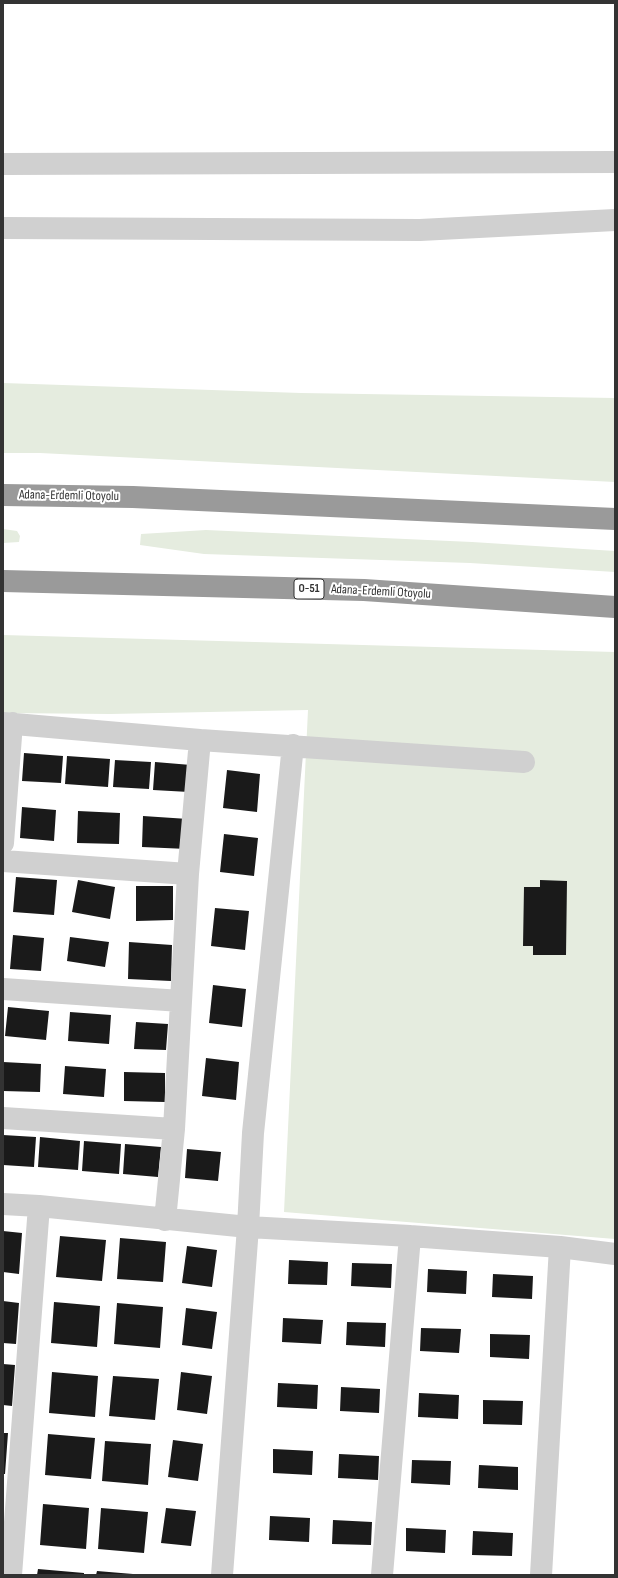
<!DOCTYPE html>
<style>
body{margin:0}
#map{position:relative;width:618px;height:1578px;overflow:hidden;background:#fff;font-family:"Sofia Sans Condensed",sans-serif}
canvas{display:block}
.frame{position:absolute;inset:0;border:4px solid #333;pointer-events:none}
</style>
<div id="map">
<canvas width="618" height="1578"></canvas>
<div class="frame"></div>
</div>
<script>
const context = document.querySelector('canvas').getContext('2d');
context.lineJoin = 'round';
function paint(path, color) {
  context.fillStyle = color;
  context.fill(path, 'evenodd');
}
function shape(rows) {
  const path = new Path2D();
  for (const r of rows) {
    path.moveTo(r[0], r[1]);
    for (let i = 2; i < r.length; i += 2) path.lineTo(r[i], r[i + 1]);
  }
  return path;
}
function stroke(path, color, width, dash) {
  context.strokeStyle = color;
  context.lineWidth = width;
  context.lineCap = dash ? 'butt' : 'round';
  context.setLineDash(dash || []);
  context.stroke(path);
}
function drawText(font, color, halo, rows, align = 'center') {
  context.font = font + ' "Sofia Sans Condensed",sans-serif';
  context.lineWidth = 4;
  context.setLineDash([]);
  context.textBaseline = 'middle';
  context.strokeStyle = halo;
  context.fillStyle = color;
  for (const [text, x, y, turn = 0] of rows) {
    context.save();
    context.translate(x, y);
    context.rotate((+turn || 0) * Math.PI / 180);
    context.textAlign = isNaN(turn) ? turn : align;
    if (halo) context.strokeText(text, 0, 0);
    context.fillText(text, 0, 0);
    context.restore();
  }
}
const green = shape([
 [3,383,301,393,615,398,615,482,40,453,3,453],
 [3,529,17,531,20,536,19,542,3,543],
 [206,530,472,542,615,551,615,572,470,563,204,554,140,545,141,534],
 [3,635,615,652,615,1239,284,1212,308,710,110,714,3,713]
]);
const building = shape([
 [24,753,63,756,61,783,22,781],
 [67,756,110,759,108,787,65,784],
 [115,760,151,762,149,789,113,787],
 [155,762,191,765,189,792,153,790],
 [227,770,260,774,257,812,223,808],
 [22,807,56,810,54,841,20,838],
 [78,811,120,813,119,844,77,843],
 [143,816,188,819,187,849,142,847],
 [224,834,258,838,254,876,220,872],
 [16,877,57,880,54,915,13,912],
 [78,880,115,887,110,919,72,912],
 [540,880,567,881,566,955,533,955,533,946,523,946,524,887,540,887],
 [136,886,173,886,173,920,136,921],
 [215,908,249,911,245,950,211,946],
 [13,935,44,938,41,971,10,969],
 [70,937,109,942,105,967,67,961],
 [129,942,172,945,171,981,128,979],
 [213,985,246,989,242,1027,209,1023],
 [8,1007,49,1011,46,1040,5,1036],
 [70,1012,111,1015,109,1044,68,1041],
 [136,1022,168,1024,166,1050,134,1049],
 [206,1058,239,1062,236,1100,202,1096],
 [3,1062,41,1064,40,1092,3,1091],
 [65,1066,106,1069,104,1097,63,1094],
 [124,1072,165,1073,165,1102,124,1101],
 [3,1135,36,1137,34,1167,3,1165],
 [40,1137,80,1141,78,1170,38,1167],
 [84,1141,121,1144,119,1174,82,1171],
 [125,1144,161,1147,158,1177,123,1174],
 [187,1149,221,1152,218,1181,185,1178],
 [3,1231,22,1233,19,1274,3,1272],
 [60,1236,106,1240,102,1281,56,1277],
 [120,1238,166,1242,163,1282,117,1279],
 [187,1246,217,1250,212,1287,182,1283],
 [289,1260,328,1262,327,1285,288,1284],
 [352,1263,392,1264,391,1288,351,1286],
 [428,1269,467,1271,466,1294,427,1292],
 [493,1274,533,1276,532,1299,492,1297],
 [3,1301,19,1303,16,1344,3,1343],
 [54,1302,100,1306,97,1347,51,1343],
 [117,1303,163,1307,160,1348,114,1344],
 [186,1308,217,1312,212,1349,182,1345],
 [283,1318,323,1320,321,1344,282,1342],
 [347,1322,386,1323,385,1347,346,1345],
 [421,1328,461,1329,459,1353,420,1351],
 [490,1334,530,1335,529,1359,490,1357],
 [3,1364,15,1365,12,1406,3,1405],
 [52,1372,98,1376,95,1417,49,1413],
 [181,1372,212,1376,207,1414,177,1410],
 [113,1376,159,1379,155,1420,109,1416],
 [278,1383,318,1385,317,1409,277,1407],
 [341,1387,380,1389,379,1413,340,1411],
 [419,1393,459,1395,458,1419,418,1417],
 [483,1400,523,1401,522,1425,483,1424],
 [3,1433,8,1433,5,1474,3,1474],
 [48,1434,95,1438,91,1479,45,1475],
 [173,1440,203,1444,198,1481,168,1477],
 [105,1441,151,1444,148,1485,102,1481],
 [273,1449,313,1451,312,1475,273,1473],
 [339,1454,379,1456,378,1480,338,1478],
 [412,1460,451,1461,450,1485,411,1483],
 [479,1465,518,1467,518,1490,478,1488],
 [43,1504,89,1508,86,1549,40,1545],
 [101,1508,148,1512,144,1553,98,1549],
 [166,1508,196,1511,191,1546,161,1543],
 [270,1516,310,1518,309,1542,269,1540],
 [333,1520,372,1522,371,1545,332,1544],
 [406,1528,446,1530,445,1553,406,1551],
 [473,1531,513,1533,512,1556,472,1555],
 [38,1569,84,1573,84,1575,37,1575],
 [97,1571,133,1574,133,1575,96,1575]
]);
const minor = shape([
 [3,723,200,740,524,762],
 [3,843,12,723],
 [3,861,188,874],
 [3,989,181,1001],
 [3,1118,174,1129],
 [3,1204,39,1206,248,1227,410,1236,560,1247,615,1254],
 [165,1220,174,1129,188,874,200,740],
 [11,1575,39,1206],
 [222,1575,248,1227,253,1133,293,745],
 [382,1575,410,1236],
 [541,1575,560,1247]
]);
const tertiary = shape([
 [3,164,615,162],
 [3,228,420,230,615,220]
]);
const motorway = shape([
 [3,495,133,497,615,519],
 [3,581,364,590,615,607]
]);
const shields = [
 [309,589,30]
];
const shieldNames = [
 ["O-51",309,589]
];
const streetNames = [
 ["Adana-Erdemli Otoyolu",69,496,1],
 ["Adana-Erdemli Otoyolu",381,592,3]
];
paint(green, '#e5ecdf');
paint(building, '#1a1a1a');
stroke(minor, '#d0d0d0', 22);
stroke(tertiary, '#d0d0d0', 22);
stroke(motorway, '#9a9a9a', 22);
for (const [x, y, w] of shields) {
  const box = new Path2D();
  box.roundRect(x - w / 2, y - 10, w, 20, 3);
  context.fillStyle = '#fff';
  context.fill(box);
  stroke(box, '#333', 1);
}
drawText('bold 12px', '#333', null, shieldNames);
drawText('13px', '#333', '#fff', streetNames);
</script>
